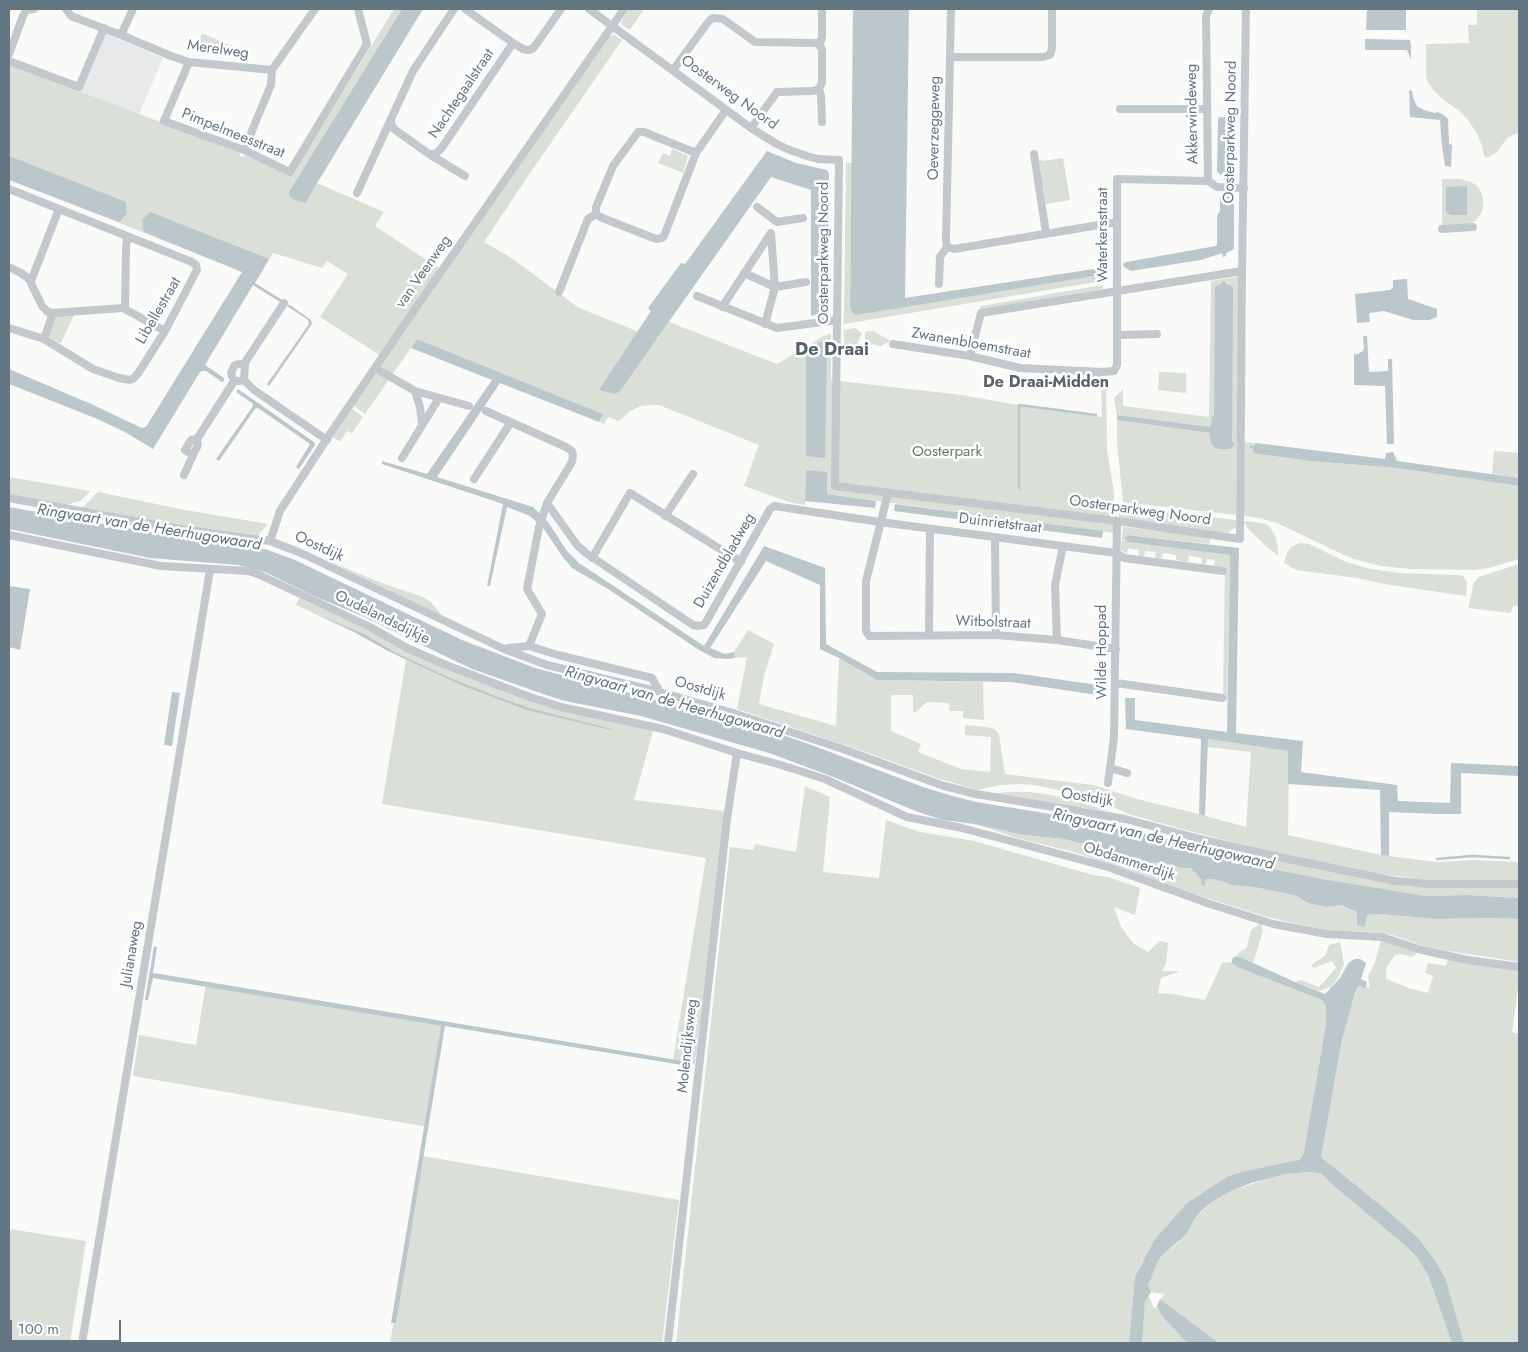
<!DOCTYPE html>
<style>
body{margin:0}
#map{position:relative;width:1528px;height:1352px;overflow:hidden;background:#fafaf8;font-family:Jost,sans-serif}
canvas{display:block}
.frame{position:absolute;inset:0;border:10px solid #657683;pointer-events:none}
.scale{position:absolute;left:10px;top:1320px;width:111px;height:22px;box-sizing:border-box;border:2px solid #657683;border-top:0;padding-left:6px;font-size:15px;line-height:18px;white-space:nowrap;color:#657683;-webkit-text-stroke:4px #fff;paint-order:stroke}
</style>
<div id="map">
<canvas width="1528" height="1352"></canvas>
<div class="frame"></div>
<div class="scale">100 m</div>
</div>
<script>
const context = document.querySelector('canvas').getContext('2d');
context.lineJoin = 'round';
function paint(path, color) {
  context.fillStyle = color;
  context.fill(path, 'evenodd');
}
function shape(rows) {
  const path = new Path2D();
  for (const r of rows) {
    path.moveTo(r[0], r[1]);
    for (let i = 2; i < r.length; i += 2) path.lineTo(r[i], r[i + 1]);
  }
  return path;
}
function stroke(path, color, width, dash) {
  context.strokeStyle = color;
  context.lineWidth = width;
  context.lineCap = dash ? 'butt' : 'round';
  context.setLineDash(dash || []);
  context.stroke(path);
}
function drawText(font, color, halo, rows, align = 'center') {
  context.font = font + ' Jost,sans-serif';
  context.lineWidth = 5;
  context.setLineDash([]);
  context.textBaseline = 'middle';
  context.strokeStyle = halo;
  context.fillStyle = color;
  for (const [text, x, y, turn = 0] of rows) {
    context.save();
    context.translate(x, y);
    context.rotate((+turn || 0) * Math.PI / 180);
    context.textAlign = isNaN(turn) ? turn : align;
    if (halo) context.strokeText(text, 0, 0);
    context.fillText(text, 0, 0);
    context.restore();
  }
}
const built = shape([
 [102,32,163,58,139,114,78,90]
]);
const green = shape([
 [394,9,402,9,298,178,317,183,384,212,375,226,445,272,609,37,614,35,622,40,526,179,484,242,513,259,579,308,657,339,669,322,777,364,822,337,831,333,831,380,962,395,1018,405,1102,417,1101,379,1092,378,1092,375,1098,375,1106,380,1107,450,1114,493,1113,533,827,494,826,473,806,471,805,505,789,502,744,486,759,445,659,405,651,405,641,406,630,411,619,421,608,417,604,424,599,422,603,414,417,339,365,414,354,406,386,359,320,317,348,274,327,261,322,268,273,253,258,278,9,179,9,64,163,123,240,153,239,155,243,157,245,155,292,175],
 [629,9,644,9,630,30,622,25,621,22],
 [1477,9,1519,9,1519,132,1507,138,1497,152,1487,158,1484,156,1482,146,1477,134,1469,121,1460,111,1445,101,1434,91,1427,81,1426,73,1426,44,1469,43,1468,25,1477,25],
 [202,34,206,35,249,53,248,56,196,51,196,48],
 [672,149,688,156,683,173,658,163,663,153,670,156],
 [1063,158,1070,200,1046,204,1039,160,1041,159,1042,161],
 [846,163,852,163,852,172,850,307,857,315,1100,275,1100,268,1102,267,1102,281,844,324],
 [1442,179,1460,179,1471,182,1477,186,1481,192,1483,199,1483,207,1481,214,1476,220,1470,224,1442,225],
 [1237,274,1239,275,1236,515,1123,502,1117,442,1117,420,1209,433,1211,443,1230,449,1234,446,1234,443,1232,442,1229,284,1225,281,1223,281,1214,417,1212,417,1211,427,1117,415,1114,398,1123,389,1123,406,1209,417,1211,281,1236,277],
 [1103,285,1102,289,980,310,981,306],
 [74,315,61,343,59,343,50,337,49,335,55,316],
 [855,328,862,333,857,345,845,348,844,346,844,330],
 [873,331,889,340,889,342,880,346,865,342,865,332],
 [1159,372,1186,373,1186,393,1158,390],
 [352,409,363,417,352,433,347,431,340,442,333,437],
 [1244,442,1256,443,1250,448,1253,448,1258,454,1310,461,1397,468,1519,486,1519,559,1489,568,1474,570,1410,569,1381,566,1354,559,1342,554,1277,523,1259,518,1246,516,1244,514],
 [1494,451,1519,453,1519,478,1492,474],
 [9,477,90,491,86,496,80,501,66,505,9,495],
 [98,492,185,510,268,524,258,535,165,523,82,508],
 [1119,506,1236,520,1237,526,1228,533,1121,519,1119,517],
 [1247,521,1266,524,1269,526,1276,537,1279,556,1268,548,1249,530,1244,522],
 [1123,527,1211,537,1209,544,1128,535,1127,542,1230,555,1227,701,1223,700,1225,567,1214,566,1215,560,1207,559,1206,564,1202,564,1202,558,1189,556,1188,562,1176,560,1176,555,1163,553,1162,559,1155,558,1156,552,1145,551,1144,556,1139,556,1139,550,1128,548,1127,554,1121,549],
 [1300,543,1309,544,1346,562,1371,569,1399,573,1458,575,1463,576,1467,582,1466,596,1384,584,1357,578,1296,570,1284,563,1287,553,1291,547],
 [322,558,379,582,423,597,432,603,442,616],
 [1519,564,1519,606,1513,606,1511,613,1468,608,1474,583,1479,577],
 [299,598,370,631,418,656,625,724,653,731,634,800,725,811,695,1064,673,1060,706,858,382,804,406,660,354,632,296,605],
 [748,630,774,644,764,676,759,704,836,726,839,658,877,680,983,682,984,720,963,718,963,711,950,711,949,703,927,702,916,712,913,712,913,695,891,695,891,731,921,744,918,752,961,769,990,772,991,737,965,735,965,725,987,727,994,729,999,734,1005,774,1093,785,1137,799,1199,814,1246,827,1251,752,1207,747,1207,739,1289,751,1288,835,1381,855,1437,862,1473,860,1519,862,1519,880,1432,881,1382,874,1270,852,1182,829,1128,814,1105,803,1073,793,1034,785,1020,784,999,785,978,790,937,778,860,750,737,709,747,657,735,658,734,652],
 [805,786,830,797,823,872,879,878,886,820,920,832,974,841,1093,875,1108,877,1140,888,1135,915,1114,907,1121,927,1134,944,1148,952,1160,941,1168,943,1166,964,1162,971,1180,971,1161,978,1158,993,1173,994,1205,1000,1222,963,1232,962,1237,967,1322,1000,1324,1002,1326,1006,1326,1024,1304,1152,1302,1157,1299,1160,1289,1163,1241,1172,1222,1181,1187,1203,1154,1240,1135,1277,1129,1343,676,1343,730,847,753,850,755,844,796,852],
 [1010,792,1030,792,1050,795,1073,800,1111,812,989,794],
 [978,825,1024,835,1064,839,1106,850,1123,861,1134,857,1151,863,1162,862,1181,868,1190,868,1201,879,1202,885,1205,879,1212,879,1224,882,1231,885,1254,887,1289,894,1297,896,1308,903,1316,905,1326,907,1340,905,1357,912,1357,925,1365,927,1366,915,1379,914,1436,919,1489,918,1519,919,1519,962,1430,948,1392,935,1373,932,1325,930,1267,917,1160,883,1127,869,1070,851,1017,838],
 [1204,844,1386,883,1412,887,1519,887,1519,898,1467,895,1425,896,1413,895,1328,880,1228,860,1214,855,1203,848],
 [1261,923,1263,931,1253,963,1240,957,1234,957,1247,947,1251,930],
 [1381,940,1419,951,1413,957,1400,954,1395,955,1386,968,1386,979,1409,988,1428,993,1433,976,1425,973,1428,963,1446,966,1448,958,1519,970,1519,981,1512,1032,1519,1034,1519,1343,1464,1343,1446,1280,1437,1263,1419,1239,1394,1216,1321,1157,1342,1041,1348,1016,1358,986,1366,988,1370,987,1368,976,1375,963],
 [1340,942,1344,964,1339,976,1331,987,1319,991,1295,982,1301,980,1319,987,1336,968,1332,961,1314,968,1311,965,1325,956,1329,945],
 [206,983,444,1023,428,1127,133,1076,139,1035,196,1045],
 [423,1156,679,1200,662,1343,390,1343],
 [1308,1172,1319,1173,1323,1175,1329,1182,1408,1248,1417,1257,1428,1275,1452,1343,1219,1343,1160,1299,1165,1294,1151,1292,1150,1291,1148,1285,1153,1269,1161,1256,1179,1242,1186,1235,1194,1220,1201,1212,1215,1200,1231,1191,1269,1178,1286,1174],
 [9,1229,86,1241,70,1343,9,1343],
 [1149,1296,1154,1309,1157,1306,1162,1316,1187,1343,1142,1343,1145,1302,1147,1297]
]);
const water = shape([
 [402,9,423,9,305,203,295,200,289,196,289,192],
 [853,9,909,9,905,298,1100,268,1101,275,857,315,853,313,850,307],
 [1367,9,1406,9,1406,30,1366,30],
 [1365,39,1410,40,1411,45,1411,60,1407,50,1365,50],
 [1409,90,1412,91,1414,100,1417,106,1424,110,1435,113,1438,112,1444,115,1448,119,1449,144,1452,145,1451,167,1445,166,1442,146,1440,120,1410,117],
 [1219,117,1233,118,1235,120,1235,172,1227,176,1227,179,1224,179,1223,176,1217,172,1218,119],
 [767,151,796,163,827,170,829,174,828,312,811,316,811,190,771,177,620,391,615,394,599,390,651,311,648,308,681,263,685,264],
 [9,156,126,202,127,214,119,222,9,180],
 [1467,186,1467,215,1451,215,1446,212,1446,187],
 [1224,195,1234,199,1234,249,1226,253,1226,256,1223,257,1222,253,1201,260,1131,271,1124,267,1123,264,1126,262,1216,246,1217,244,1217,216,1220,211,1220,197,1224,196],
 [150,212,269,259,255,283,282,300,280,302,253,285,205,365,224,378,224,381,222,382,206,371,203,371,200,372,153,449,125,432,95,418,9,384,9,369,91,404,142,428,146,427,242,272,144,232,142,220],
 [1407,279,1408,299,1437,309,1437,317,1429,320,1413,320,1384,311,1369,313,1370,322,1357,323,1355,294,1390,290,1393,287,1393,280],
 [1222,281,1225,281,1226,283,1233,287,1232,442,1234,443,1234,446,1230,449,1219,449,1214,447,1211,443,1209,433,1117,420,1117,415,1211,427,1212,416,1214,417,1215,287,1222,283],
 [288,305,290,305,311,320,312,324,269,386,267,384,309,324,308,320,287,306],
 [1363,336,1367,336,1369,372,1388,371,1388,359,1392,359,1394,444,1387,444,1385,386,1354,385,1354,354,1358,354,1363,351,1364,348],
 [417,339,603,414,599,422,500,383,437,477,533,507,548,522,567,551,579,563,704,646,764,546,825,568,826,644,877,672,1014,673,1105,686,1104,696,1011,682,877,680,839,658,820,649,820,585,766,561,710,648,725,654,734,652,735,658,727,659,714,658,699,650,608,589,572,568,562,556,544,529,530,516,507,507,490,586,487,586,503,504,382,464,382,461,427,474,492,380,411,348],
 [824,341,827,342,825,458,806,456,806,356,817,344],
 [238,389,314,442,315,445,299,469,296,467,310,444,258,408,255,409,219,461,216,459,253,406,252,403,236,392],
 [1256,443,1385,459,1386,453,1393,452,1397,461,1519,478,1519,486,1397,468,1310,461,1258,454,1253,452,1253,448,1250,448,1250,445,1253,446],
 [806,470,827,472,827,494,876,501,875,508,805,501],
 [895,504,1103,531,1102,538,894,511],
 [9,507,160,534,265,549,295,560,462,640,535,668,728,719,774,732,817,747,923,787,949,795,976,802,1063,816,1142,833,1203,848,1214,855,1228,860,1328,880,1425,896,1467,895,1519,898,1519,919,1489,918,1436,919,1379,914,1367,915,1365,927,1357,925,1357,912,1341,905,1326,907,1316,905,1308,903,1297,896,1289,894,1254,887,1231,885,1224,882,1212,879,1205,879,1205,886,1201,885,1201,879,1190,868,1181,868,1162,862,1151,863,1135,857,1123,861,1107,850,1064,839,1024,835,974,824,943,820,918,812,831,776,769,753,641,716,565,701,546,695,472,669,362,616,314,596,265,572,238,565,150,558,9,529],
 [1127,535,1239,548,1236,733,1303,741,1301,772,1397,785,1398,801,1450,803,1451,763,1519,766,1519,776,1461,773,1461,814,1436,814,1389,812,1389,856,1381,855,1380,790,1288,784,1288,751,1208,739,1205,816,1199,814,1201,739,1126,729,1125,698,1135,698,1135,720,1227,732,1230,555,1127,542,1127,540,1124,538,1124,537,1127,537],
 [9,586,30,589,20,650,9,647],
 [318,615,366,635,394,652,450,678,498,697,533,709,612,729,611,730,527,710,461,685,388,651,354,632],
 [172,692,180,693,172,746,164,745],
 [154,946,157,947,153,973,160,974,689,1062,688,1066,445,1026,396,1323,391,1323,441,1027,437,1025,153,978,148,1000,145,1000],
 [1234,957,1240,957,1295,982,1325,994,1340,978,1349,962,1355,959,1360,959,1366,963,1361,979,1367,982,1366,988,1358,986,1355,993,1342,1040,1321,1157,1394,1216,1419,1239,1437,1263,1446,1280,1464,1343,1452,1343,1428,1275,1417,1257,1408,1248,1329,1182,1323,1175,1319,1173,1308,1172,1286,1174,1251,1183,1231,1191,1215,1200,1201,1211,1194,1220,1186,1235,1161,1256,1157,1263,1148,1285,1151,1292,1145,1302,1142,1343,1129,1343,1135,1277,1154,1240,1187,1203,1227,1177,1241,1172,1299,1160,1302,1157,1304,1152,1326,1024,1326,1006,1322,1000,1237,967,1232,963,1232,959],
 [1160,1299,1219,1343,1187,1343,1162,1316,1157,1306]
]);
const stream = shape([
 [1019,488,1019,405,1096,415],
 [1437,859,1472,856,1509,858]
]);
const minor = shape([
 [66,9,71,16,121,35,171,56,189,62,272,70,315,9],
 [465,9,513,43,523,49,528,50,532,49,535,46,561,9],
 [589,9,751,128,775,143,787,149,807,156,818,159,839,160,835,486,1117,521,1240,539,1242,271,1246,9],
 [951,9,946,240,947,247,954,249,1117,222],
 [1209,9,1206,16,1208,181,1217,187,1244,188],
 [121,35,133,9],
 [820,44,822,37,822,9],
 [9,54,23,16,26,10,34,9],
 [950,57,1043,57,1050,55,1052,48,1052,9],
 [9,61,79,87,104,28],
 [189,62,164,121,244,150,290,172,367,44,358,9],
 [673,70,709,21,713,18,723,19,755,42,817,43,822,49,822,83,819,89,813,91,777,92,751,128],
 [819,89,821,96,822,122],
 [1120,109,1207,109],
 [391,119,391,123,394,129,429,154,465,176],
 [244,150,271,85,272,70],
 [696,153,644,132,638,132,613,166,596,207,596,214,600,217,656,239,662,238,664,236,696,153,726,110],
 [429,154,435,154,441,149,513,43],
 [1034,154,1046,233],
 [9,189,192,262,196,265,197,270,165,331,139,372,134,378,130,380,119,378,93,369,44,339,9,328],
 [357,193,413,71,454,9],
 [757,207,777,222,803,218],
 [1442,229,1473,227],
 [9,267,21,273,29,279,42,306,48,312,53,313,123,308,165,331],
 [744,273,775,287,806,282],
 [31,281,59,209],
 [939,284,940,257,947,247],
 [559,292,588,219,596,214],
 [697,296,777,328,837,320],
 [722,307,771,233,775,287,765,324],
 [125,308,126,248,127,236],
 [1117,335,1157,334],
 [44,339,53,313],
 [893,344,970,356,1020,368,1103,372,1114,371,1117,365,1117,179,1208,181],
 [970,356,981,313,1242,271],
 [244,364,284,303],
 [375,368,415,391,469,406],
 [244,380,245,366,244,364,238,364,234,366,231,373,234,381,239,381,244,380,254,390,327,440],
 [415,391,420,407,422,423],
 [486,411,566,447,572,451,573,455,572,462,547,503,539,527,527,589,542,614,529,646,508,648],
 [197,439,198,445,193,455,185,450,191,440,197,439,234,381],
 [402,458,439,398],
 [184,475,193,455],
 [474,479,511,422],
 [888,493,866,581,866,631,869,636,996,635,1057,640,1116,649],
 [9,498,167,527,270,541,301,553,504,649,547,665,660,692,733,713,843,749,944,786,976,794,1125,819,1208,841,1283,858,1396,881,1429,884,1519,884],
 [547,503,577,545,586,553,693,625,698,626,704,625,706,622,770,509,774,506,880,522,1116,553,1124,558,1223,571],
 [665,516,693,474],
 [9,535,161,566,249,571,260,575,370,627,407,648,441,663,530,697,561,707,663,729,737,753,781,765,825,779,907,817,962,828,1108,867,1210,904,1273,924,1327,934,1382,937,1422,950,1468,960,1519,967],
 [995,537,996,635],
 [270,541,280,511,328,437,413,312,624,9],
 [592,558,630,493,741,562],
 [929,635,930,529],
 [1057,640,1055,585,1063,546],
 [529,646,558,655,652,678,660,692],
 [1116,683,1222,698],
 [1110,768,1127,773],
 [1108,783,1114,738,1117,521],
 [82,1343,210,570],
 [668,1343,727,819,737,753]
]);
const streetNames = [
 ["Merelweg",218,50,8],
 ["Oosterweg Noord",729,93,36],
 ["Nachtegaalstraat",462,94,-56],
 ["Akkerwindeweg",1193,114,-91],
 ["Oeverzeggeweg",935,128,-89],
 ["Oosterparkweg Noord",1231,132,-89],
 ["Pimpelmeesstraat",233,134,22],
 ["Waterkersstraat",1103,235,-90],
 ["Oosterparkweg Noord",824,253,-90],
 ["van Veenweg",424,272,-55],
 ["Libellestraat",159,311,-60],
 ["Zwanenbloemstraat",971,344,10],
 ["Oosterparkweg Noord",1140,511,8],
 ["Duinrietstraat",1000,524,7],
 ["Oostdijk",319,547,25],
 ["Duizendbladweg",725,561,-60],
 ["Oudelandsdijkje",382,618,26],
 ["Witbolstraat",993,623,2],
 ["Wilde Hoppad",1102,652,-90],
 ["Oostdijk",700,689,16],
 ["Oostdijk",1087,798,9],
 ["Obdammerdijk",1129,862,18],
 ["Julianaweg",132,954,-80],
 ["Molendijksweg",688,1046,-84]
];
const parkNames = [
 ["Oosterpark",947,452]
];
const neighbourhoodNames = [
 ["De Draai-Midden",1046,383]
];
const waterNames = [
 ["Ringvaart van de Heerhugowaard",149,528,9],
 ["Ringvaart van de Heerhugowaard",674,703,16],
 ["Ringvaart van de Heerhugowaard",1163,840,13]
];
const quarterNames = [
 ["De Draai",832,351]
];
paint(built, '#e8e9e9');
paint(green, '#dadfd7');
paint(water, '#bbc7cb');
stroke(stream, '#bbc7cb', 2.5);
stroke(minor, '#c3c8cc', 8);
drawText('15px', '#657683', '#fff', streetNames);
drawText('15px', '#687a64', '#fff', parkNames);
drawText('bold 16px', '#57646e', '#fff', neighbourhoodNames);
drawText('italic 16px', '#60757c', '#fff', waterNames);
drawText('bold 18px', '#57646e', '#fff', quarterNames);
</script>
